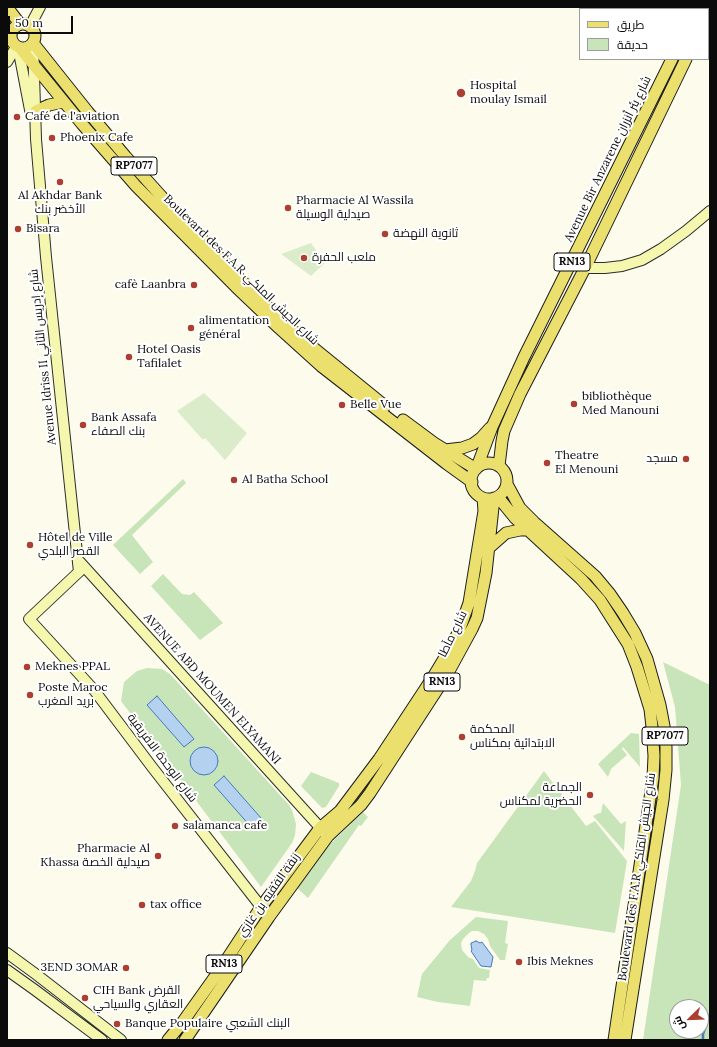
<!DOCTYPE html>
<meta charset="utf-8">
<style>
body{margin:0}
#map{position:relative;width:717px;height:1047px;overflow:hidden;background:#fdfcec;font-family:Lora,Cairo,serif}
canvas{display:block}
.frame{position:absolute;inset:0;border:8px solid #0b0b0b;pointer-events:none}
.legend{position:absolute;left:579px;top:8px;width:130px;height:52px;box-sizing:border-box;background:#fff;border:1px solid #9d9d9d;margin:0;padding:5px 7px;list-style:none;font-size:12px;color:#0b0b0b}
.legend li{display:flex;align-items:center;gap:8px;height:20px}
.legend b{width:20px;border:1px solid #9d9d9d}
.north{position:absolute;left:669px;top:999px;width:40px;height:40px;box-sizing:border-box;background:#fff;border:1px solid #9d9d9d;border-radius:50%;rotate:247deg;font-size:11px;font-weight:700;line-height:16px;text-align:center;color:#0b0b0b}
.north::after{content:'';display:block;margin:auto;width:14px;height:18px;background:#ad3f31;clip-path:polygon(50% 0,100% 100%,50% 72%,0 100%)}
.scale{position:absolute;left:8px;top:16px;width:65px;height:18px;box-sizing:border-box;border:2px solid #0b0b0b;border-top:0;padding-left:5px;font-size:12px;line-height:14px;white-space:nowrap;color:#0b0b0b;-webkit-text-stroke:3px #fff;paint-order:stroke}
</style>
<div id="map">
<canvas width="717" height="1047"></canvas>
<div class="frame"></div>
<ul class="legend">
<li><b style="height:5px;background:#ebe06d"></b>طريق</li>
<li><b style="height:11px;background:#c8e4b9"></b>حديقة</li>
</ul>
<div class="north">ش</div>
<div class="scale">50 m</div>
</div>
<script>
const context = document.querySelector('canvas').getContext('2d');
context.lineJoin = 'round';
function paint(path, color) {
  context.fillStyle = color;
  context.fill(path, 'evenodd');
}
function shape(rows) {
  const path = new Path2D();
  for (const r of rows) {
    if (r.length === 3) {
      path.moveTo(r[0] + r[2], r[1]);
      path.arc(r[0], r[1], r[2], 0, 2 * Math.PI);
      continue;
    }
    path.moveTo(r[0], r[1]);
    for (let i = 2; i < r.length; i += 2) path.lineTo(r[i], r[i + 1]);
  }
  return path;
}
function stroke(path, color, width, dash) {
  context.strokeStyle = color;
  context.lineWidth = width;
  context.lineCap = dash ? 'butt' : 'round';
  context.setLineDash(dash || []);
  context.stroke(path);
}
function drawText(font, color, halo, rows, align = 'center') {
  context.font = font + ' Lora,Cairo,serif';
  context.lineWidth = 4;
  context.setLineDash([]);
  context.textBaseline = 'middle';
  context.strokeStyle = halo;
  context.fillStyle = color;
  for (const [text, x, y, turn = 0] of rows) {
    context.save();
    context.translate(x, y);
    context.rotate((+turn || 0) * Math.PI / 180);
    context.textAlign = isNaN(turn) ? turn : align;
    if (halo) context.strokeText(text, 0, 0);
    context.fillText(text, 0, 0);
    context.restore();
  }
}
const green = shape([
 [183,479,186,483,132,535,153,562,140,574,113,545],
 [163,574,182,594,190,595,194,592,223,623,200,640,151,586],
 [663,662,710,685,710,1040,643,1040,681,785,675,707],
 [677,1007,701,1007,701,1031,677,1031],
 [147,668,162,669,170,674,289,805,292,810,296,824,295,835,292,843,261,887,121,701,124,682,137,671],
 [631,733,639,734,640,767,623,747,622,749,627,755,611,769,608,777,598,764],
 [544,771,586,826,595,821,627,861,615,933,451,907,471,881,475,871,477,863],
 [311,772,339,783,339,786,326,807,322,808,301,786],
 [603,803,621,824,626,821,624,851,593,816,599,813,601,813],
 [363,812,368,817,361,826,359,825,308,898,297,888,324,850],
 [476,917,508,921,505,943,508,944,505,960,500,960,490,946,488,939,484,934,478,931,472,931,469,933,463,939,461,943,462,950,468,957,473,959,479,968,490,970,489,978,487,978,486,981,474,980,470,1006,438,1002,417,997,422,974,450,940]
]);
const pitch = shape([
 [311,243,325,263,311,276,281,254],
 [204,393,247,433,225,460,205,438,203,440,177,411]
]);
const water = shape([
 [157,696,194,739,184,747,147,705,157,696],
 [204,761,14],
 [224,776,261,818,251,827,214,785,224,776],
 [476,941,480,943,482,942,493,957,491,967,481,966,471,951,472,950,471,945,471,943,476,941]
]);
const stream = shape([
 [703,1040,703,1034,710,1014]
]);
const secondary = shape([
 [30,26,40,7],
 [33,43,36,139,46,257,79,572],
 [18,47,31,115],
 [7,62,16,47],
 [571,263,585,268,605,268,622,266,642,260,661,249,686,231,710,211],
 [80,562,325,833],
 [83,568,29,619,94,690,152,767,269,917],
 [7,953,37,975,121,1040],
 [7,970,35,990,102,1040]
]);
const primary = shape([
 [7,7,20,24],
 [694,9,695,7],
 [708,12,710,7],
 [23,36,12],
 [33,43,88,112,126,157,162,197,238,277,283,322,316,350,385,406],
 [20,48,82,124,136,186,236,287,279,328,321,366,447,464,472,482],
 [36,111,49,105,64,102],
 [403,420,434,443,476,469],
 [445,450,462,448,473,444,481,438,490,428],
 [489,481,18],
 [499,466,502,441,504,431,520,394,585,268,686,59],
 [477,467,492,427,524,357,672,59],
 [507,484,520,508,534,522,595,576,610,594,623,613,635,633,647,659,660,705,664,726,666,747,666,770,663,800,625,1040],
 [498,497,515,518,581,579,600,600,628,644,637,667,650,709,652,727,654,756,653,778,614,1040],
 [489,548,506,533,520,530,529,530],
 [168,1040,182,1023,219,971,261,907,320,828,340,811,379,759,433,677,448,652,459,631,469,603,484,511,483,498],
 [185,1040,269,917,328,836,361,805,370,793,448,673,472,629,477,618,486,573,494,498]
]);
const markers = [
 [461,93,5,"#ad3f31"],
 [17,117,4,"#ad3f31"],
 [52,138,4,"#ad3f31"],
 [60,182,4,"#ad3f31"],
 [288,208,4,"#ad3f31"],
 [18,229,4,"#ad3f31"],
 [385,234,4,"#ad3f31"],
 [304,258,4,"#ad3f31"],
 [194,285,4,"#ad3f31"],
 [191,328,4,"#ad3f31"],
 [129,357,4,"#ad3f31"],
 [574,404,4,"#ad3f31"],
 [342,405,4,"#ad3f31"],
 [83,425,4,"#ad3f31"],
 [686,459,4,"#ad3f31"],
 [547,463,4,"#ad3f31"],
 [234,480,4,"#ad3f31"],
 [30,545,4,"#ad3f31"],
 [27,667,4,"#ad3f31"],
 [30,695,4,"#ad3f31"],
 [462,737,4,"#ad3f31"],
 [590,795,4,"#ad3f31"],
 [175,826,4,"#ad3f31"],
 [158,856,4,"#ad3f31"],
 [142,905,4,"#ad3f31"],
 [519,962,4,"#ad3f31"],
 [126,968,4,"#ad3f31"],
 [85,998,4,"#ad3f31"],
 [117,1024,4,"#ad3f31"]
];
const shields = [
 [134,166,46],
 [572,262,36],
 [442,682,36],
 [665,736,46],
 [224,964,36]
];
const shieldNames = [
 ["RP7077",134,166],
 ["RN13",572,262],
 ["RN13",442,682],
 ["RP7077",665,736],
 ["RN13",224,964]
];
const poiNames = [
 ["Hospital",470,86],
 ["moulay Ismail",470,100],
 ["Café de l'aviation",25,117],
 ["Phoenix Cafe",60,138],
 ["Al Akhdar Bank",60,196,"center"],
 ["الأخضر بنك",60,210,"center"],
 ["Pharmacie Al Wassila",296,201],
 ["صيدلية الوسيلة",296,215],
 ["Bisara",26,229],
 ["ثانوية النهضة",393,234],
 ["ملعب الحفرة",312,258],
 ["cafè Laanbra",186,285,"right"],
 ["alimentation",199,321],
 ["général",199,335],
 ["Hotel Oasis",137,350],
 ["Tafilalet",137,364],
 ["bibliothèque",582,397],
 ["Med Manouni",582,411],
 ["Belle Vue",350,405],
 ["Bank Assafa",91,418],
 ["بنك الصفاء",91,432],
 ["Theatre",555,456],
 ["El Menouni",555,470],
 ["مسجد",678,459,"right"],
 ["Al Batha School",242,480],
 ["Hôtel de Ville",38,538],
 ["القصر البلدي",38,552],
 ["Meknes PPAL",35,667],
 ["Poste Maroc",38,688],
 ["بريد المغرب",38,702],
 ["المحكمة",470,730],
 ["الابتدائية بمكناس",470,744],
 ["الجماعة",582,788,"right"],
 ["الحضرية لمكناس",582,802,"right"],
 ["salamanca cafe",183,826],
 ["Pharmacie Al",150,849,"right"],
 ["Khassa صيدلية الخصة",150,863,"right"],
 ["tax office",150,905],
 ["Ibis Meknes",527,962],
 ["3END 3OMAR",118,968,"right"],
 ["CIH Bank القرض",93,991],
 ["العقاري والسياحي",93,1005],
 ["Banque Populaire البنك الشعبي",125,1024]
];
const streetNames = [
 ["Avenue Bir Anzarene شارع بئر أنزران",608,159,-64],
 ["Boulevard des F.A.R شارع الجيش الملكي",241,270,44],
 ["Avenue Idriss II شارع إدريس الثاني",43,357,-96],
 ["شارع مآطا",453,634,-64],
 ["AVENUE ABD MOUMEN ELYAMANI",212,689,48],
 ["شارع الوحدة الافريقية",162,758,53],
 ["Boulevard des F.A.R شارع الجيش الملكي",637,877,-82],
 ["زنقة الفقيه بن غازي",269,895,-55]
];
paint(green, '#c8e4b9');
paint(pitch, '#dbecca');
paint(water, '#b5d1f0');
stroke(water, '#437bc0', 1);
stroke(stream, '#437bc0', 2.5);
stroke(secondary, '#2d2d2d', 12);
stroke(primary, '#1c1c1c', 13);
stroke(secondary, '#f4f7ad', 10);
stroke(primary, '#ebe06d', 11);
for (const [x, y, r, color] of markers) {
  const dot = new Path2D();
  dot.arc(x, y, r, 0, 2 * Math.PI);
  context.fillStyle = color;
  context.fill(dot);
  stroke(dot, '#fff', 1.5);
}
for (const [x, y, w] of shields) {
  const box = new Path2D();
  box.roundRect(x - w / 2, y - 9, w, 18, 3);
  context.fillStyle = '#fff';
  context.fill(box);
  stroke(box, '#0b0b0b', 1);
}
drawText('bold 11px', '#0b0b0b', null, shieldNames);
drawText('12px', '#0b0b0b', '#fff', poiNames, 'left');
drawText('12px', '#0b0b0b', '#fff', streetNames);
</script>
